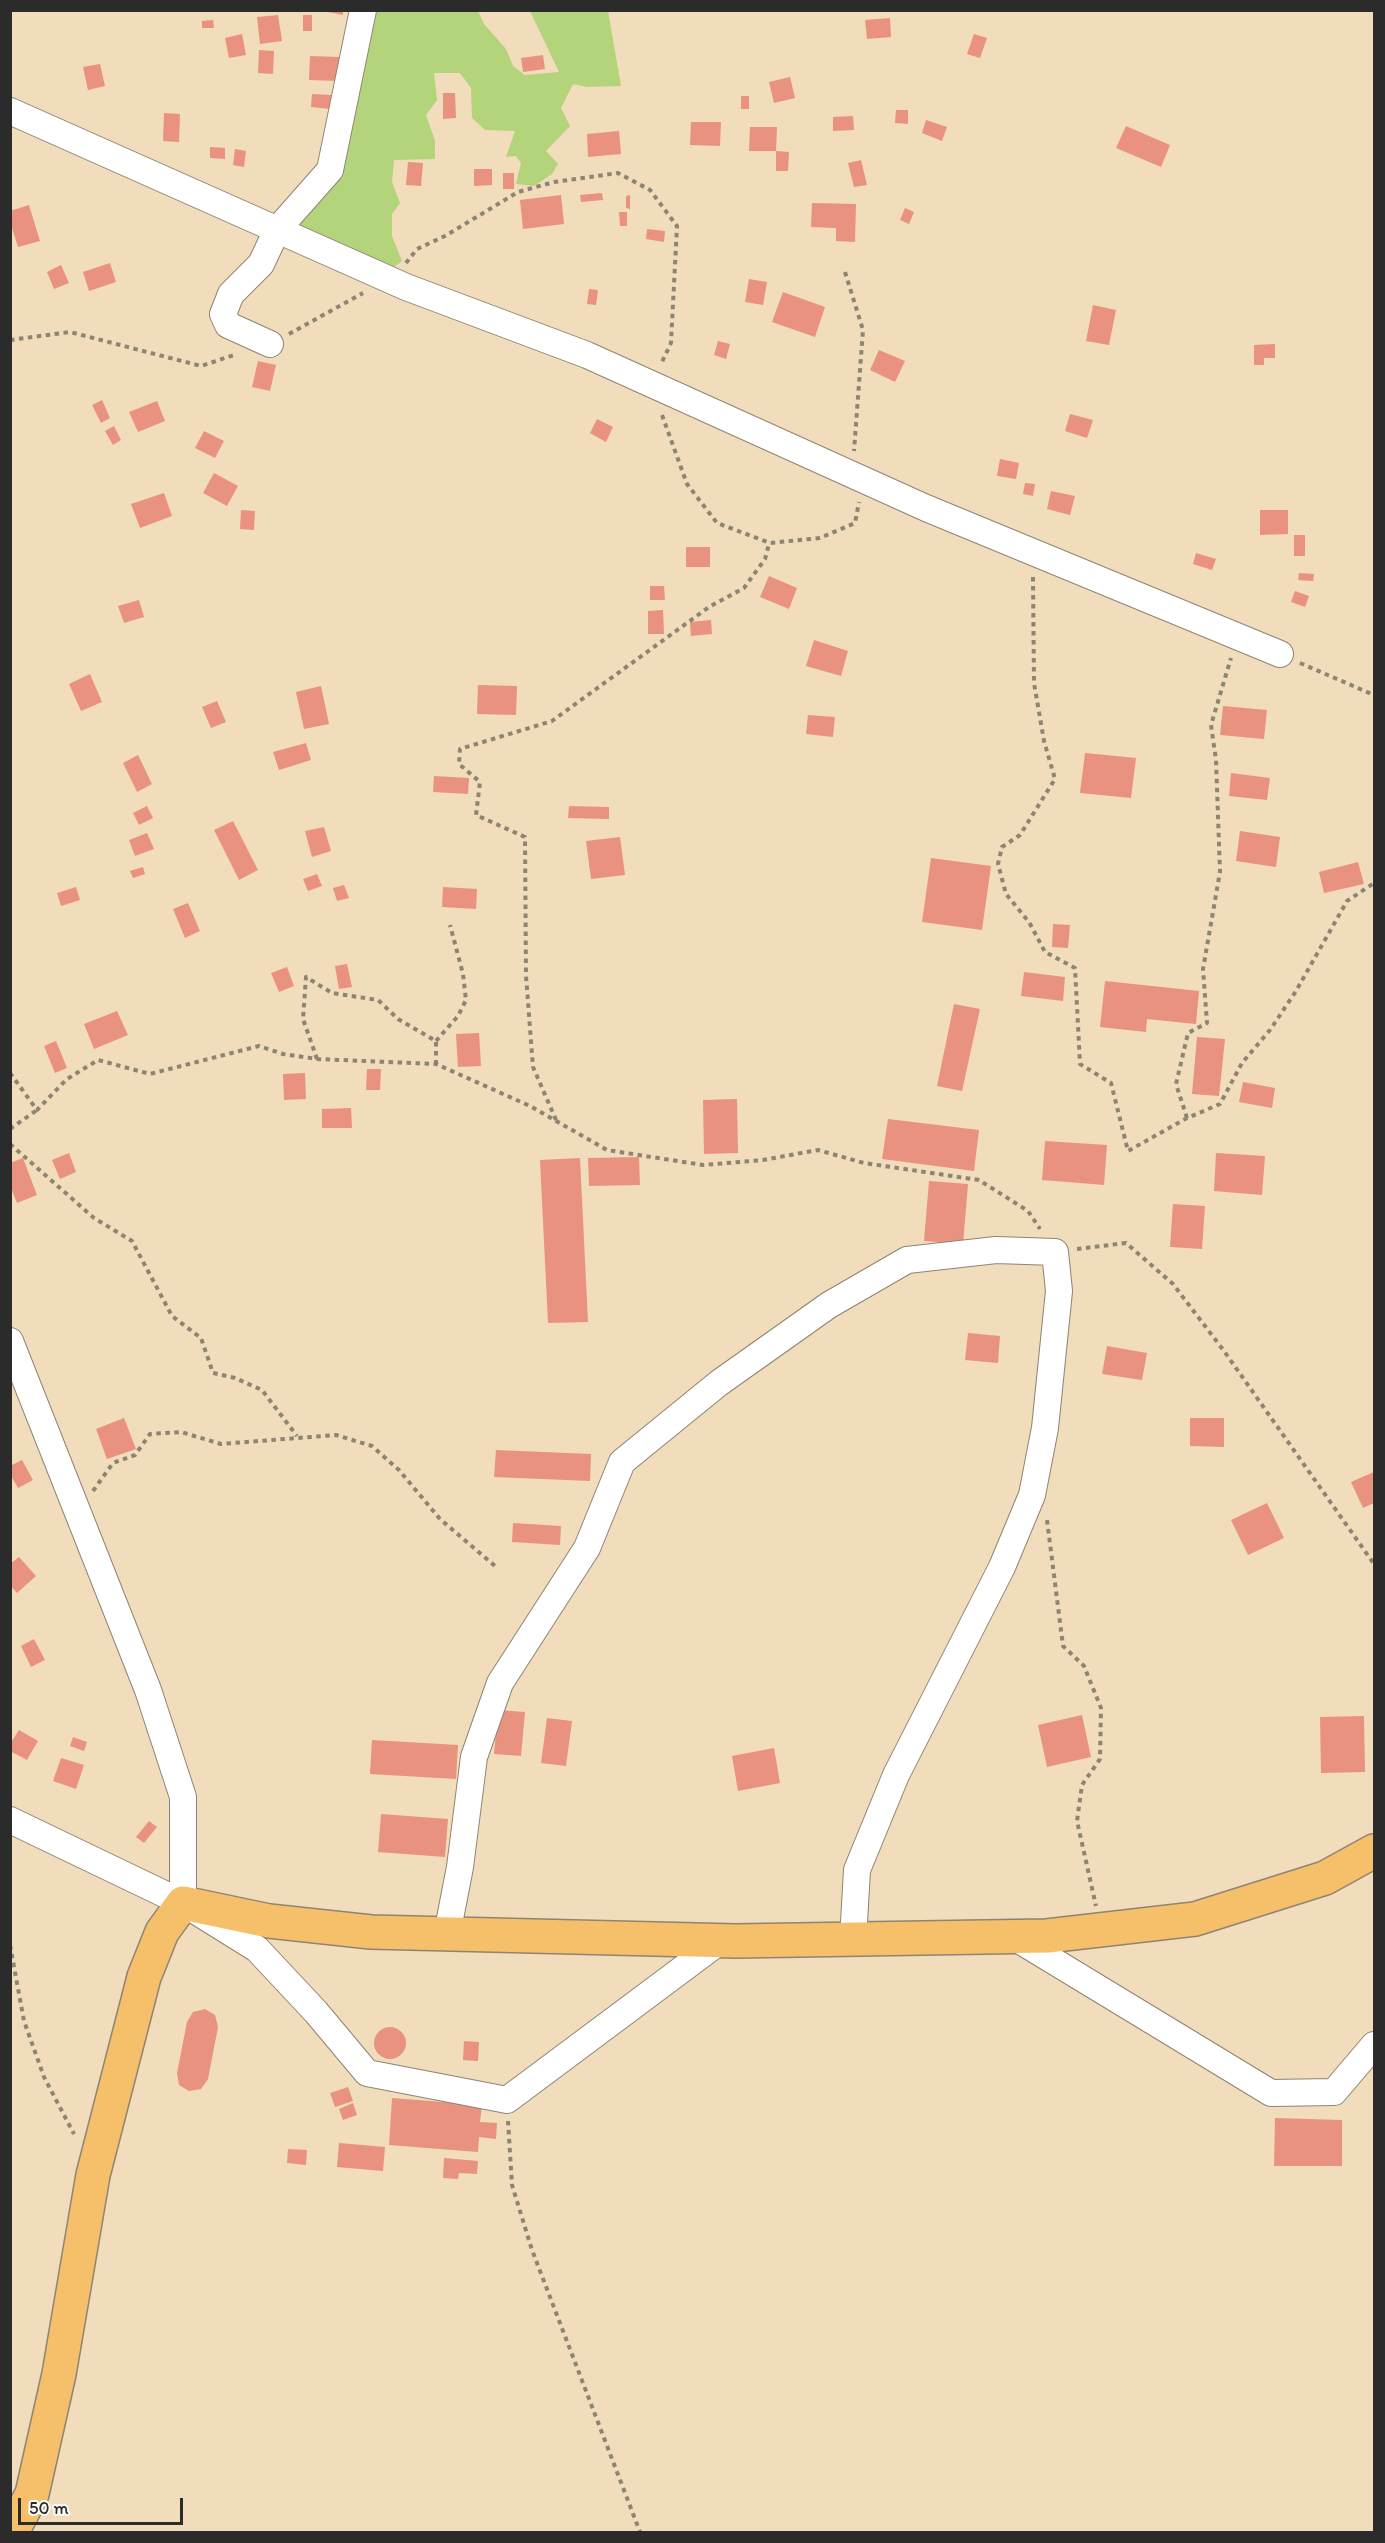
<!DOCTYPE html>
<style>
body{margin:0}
#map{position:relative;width:1385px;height:2543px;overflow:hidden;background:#f1dcbb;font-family:Itim,sans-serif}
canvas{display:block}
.frame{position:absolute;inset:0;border:12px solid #2b2b2b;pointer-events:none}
.scale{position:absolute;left:18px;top:2498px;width:165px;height:27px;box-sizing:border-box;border:3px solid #2b2b2b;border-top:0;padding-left:8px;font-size:18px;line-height:21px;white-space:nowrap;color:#2b2b2b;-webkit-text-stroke:4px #fdfcf7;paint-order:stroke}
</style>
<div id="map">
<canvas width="1385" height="2543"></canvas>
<div class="frame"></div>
<div class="scale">50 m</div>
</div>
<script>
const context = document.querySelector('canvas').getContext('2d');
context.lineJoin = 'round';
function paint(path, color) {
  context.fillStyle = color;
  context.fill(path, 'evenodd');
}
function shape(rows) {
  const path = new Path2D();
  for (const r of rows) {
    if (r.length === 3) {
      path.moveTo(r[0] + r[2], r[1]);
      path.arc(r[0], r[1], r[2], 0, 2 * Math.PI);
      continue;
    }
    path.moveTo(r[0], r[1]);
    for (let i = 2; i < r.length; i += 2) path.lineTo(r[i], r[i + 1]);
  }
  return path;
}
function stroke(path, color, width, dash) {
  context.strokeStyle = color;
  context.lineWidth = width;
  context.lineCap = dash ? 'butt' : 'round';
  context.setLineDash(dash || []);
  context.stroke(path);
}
const green = shape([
 [368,11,478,11,484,24,506,49,513,66,525,75,559,72,530,11,608,11,621,86,587,87,573,84,561,108,570,126,546,151,558,164,552,174,534,186,516,184,521,163,516,156,506,157,515,131,485,130,472,118,471,88,460,73,434,73,437,100,426,115,435,141,435,159,394,160,392,182,400,203,392,214,392,236,402,261,385,273,287,227,314,193]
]);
const building = shape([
 [318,10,343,10,343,15],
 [278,15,282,41,260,44,257,17],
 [303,15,312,15,312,31,303,31],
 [890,18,891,37,867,39,865,20],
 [213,20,214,28,202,28,202,21],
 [242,34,246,55,229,58,225,38],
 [974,34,987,38,980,58,967,54],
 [259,50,274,51,273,74,258,73],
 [543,55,545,69,523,72,521,58],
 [310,56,340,57,339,81,309,80],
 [100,64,105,86,88,90,83,67],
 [790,77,795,98,774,103,769,82],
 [443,93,455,93,456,118,443,119],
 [312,94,332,95,330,109,311,107],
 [741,96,749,96,749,109,741,109],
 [896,110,908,110,908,124,895,123],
 [164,113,180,114,179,142,163,141],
 [853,116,854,130,833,131,833,117],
 [926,120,947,127,942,141,922,133],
 [691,122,721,122,720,146,690,145],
 [1126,126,1170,145,1161,167,1116,148],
 [750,127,777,127,776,151,749,151],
 [619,131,621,154,588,157,587,134],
 [210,147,225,148,225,159,210,158],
 [235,149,246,151,244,167,233,165],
 [776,151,789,152,788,171,776,171],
 [861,160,867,185,854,187,848,163],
 [408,162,423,163,421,186,406,185],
 [474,169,492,169,492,185,474,186],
 [503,173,514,173,514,189,503,189],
 [602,193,603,200,581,202,580,195],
 [561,195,564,224,523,229,520,200],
 [630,195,630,209,626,208,626,196],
 [812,203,856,204,855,242,836,241,836,228,811,227],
 [29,205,40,241,18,247,10,222,10,211],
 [905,208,914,212,909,224,900,220],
 [619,212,627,212,627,226,620,226],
 [647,229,665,231,664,242,646,239],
 [110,263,116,282,89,291,83,272],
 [61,265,69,283,54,289,47,272],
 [749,279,767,282,763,305,745,302],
 [589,289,598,290,596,305,587,304],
 [783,292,825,307,815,337,772,322],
 [1093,305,1116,310,1109,345,1086,341],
 [718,341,730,344,726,359,714,355],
 [1275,344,1275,358,1264,358,1264,365,1254,365,1254,345],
 [879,350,905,361,895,382,870,370],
 [258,361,276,365,270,391,252,387],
 [102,400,110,418,101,423,92,405],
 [157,401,165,421,138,432,129,412],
 [1070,414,1093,420,1087,438,1065,431],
 [597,419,613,427,606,442,590,433],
 [114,426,121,440,113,445,105,431],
 [204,431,224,441,215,458,195,448],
 [1000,459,1019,463,1016,479,997,476],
 [214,473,238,486,227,506,203,493],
 [1025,483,1035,484,1033,496,1023,494],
 [1051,491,1075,496,1070,515,1047,509],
 [164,493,172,516,140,528,131,504],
 [241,510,255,511,254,530,240,529],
 [1260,510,1288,510,1288,534,1260,535],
 [1294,535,1305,535,1305,556,1294,556],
 [686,547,710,547,710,567,686,567],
 [1196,553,1216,559,1212,570,1193,564],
 [1299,573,1314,574,1313,581,1298,580],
 [769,576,797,588,789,609,760,597],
 [650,586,664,586,665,600,650,600],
 [1295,591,1309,596,1305,607,1291,602],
 [139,600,144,617,124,623,118,606],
 [663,610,664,634,648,634,648,611],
 [711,620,712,634,691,636,690,622],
 [814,640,848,651,841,676,806,666],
 [90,674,102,702,81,711,69,684],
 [478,685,517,686,516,715,477,714],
 [321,686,329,724,304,729,296,692],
 [217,701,226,722,211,728,202,707],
 [1223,706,1267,710,1264,739,1220,735],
 [808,715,835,717,833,737,806,734],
 [306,743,311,760,279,770,273,752],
 [1085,753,1136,758,1131,798,1080,793],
 [138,755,152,784,137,792,123,763],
 [1231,773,1270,778,1267,800,1229,796],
 [434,776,469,778,468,794,433,792],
 [147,806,153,818,139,825,133,813],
 [569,806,609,807,609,819,568,818],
 [233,821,258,870,239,880,214,830],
 [324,827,331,851,312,857,305,831],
 [1240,831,1280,837,1276,867,1236,861],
 [147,833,154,849,135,856,129,840],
 [620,837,625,875,591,879,586,841],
 [931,858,991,866,982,930,922,922],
 [1358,862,1364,884,1324,893,1319,872],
 [143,867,145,874,133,878,130,871],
 [317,874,322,886,308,891,303,879],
 [344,885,349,898,337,901,333,888],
 [76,887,80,900,61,906,57,893],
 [443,887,477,889,476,909,442,907],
 [188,903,200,931,185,938,173,909],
 [1053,924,1070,925,1068,948,1052,947],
 [347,964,352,987,339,989,335,966],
 [287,967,294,986,279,992,271,973],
 [1024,972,1065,977,1063,1001,1021,996],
 [1105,981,1199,991,1196,1024,1147,1019,1146,1032,1100,1027],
 [954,1004,980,1009,962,1091,937,1086],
 [117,1011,128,1035,94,1049,84,1024],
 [479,1033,481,1066,458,1067,456,1034],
 [1197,1037,1225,1039,1219,1096,1192,1094],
 [56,1041,67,1068,55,1073,44,1046],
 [367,1069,381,1069,380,1090,366,1090],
 [305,1073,306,1099,284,1100,283,1074],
 [1243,1082,1275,1088,1272,1108,1239,1102],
 [737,1099,738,1153,704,1154,703,1100],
 [351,1108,352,1128,322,1128,322,1109],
 [888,1119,979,1130,974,1171,882,1159],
 [1045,1141,1107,1145,1104,1185,1042,1180],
 [69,1153,76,1172,60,1179,52,1160],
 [1216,1153,1265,1156,1262,1195,1214,1191],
 [639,1157,640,1185,589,1186,588,1158],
 [23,1158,37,1195,17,1203,10,1185,10,1163],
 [580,1158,588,1322,548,1323,540,1160],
 [929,1181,968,1184,963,1244,924,1241],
 [1173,1204,1205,1206,1202,1249,1170,1247],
 [968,1333,1000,1336,998,1363,965,1360],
 [1107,1346,1147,1353,1142,1380,1102,1374],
 [124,1418,136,1449,107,1459,96,1429],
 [1190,1418,1224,1418,1224,1447,1190,1446],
 [496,1450,591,1454,590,1481,494,1477],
 [22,1460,33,1480,18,1488,10,1474,10,1466],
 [1374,1472,1374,1503,1363,1508,1351,1482],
 [1267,1503,1284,1538,1248,1555,1231,1520],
 [513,1523,561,1526,560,1545,512,1542],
 [19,1557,36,1576,17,1593,10,1585,10,1564],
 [34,1639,45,1660,31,1667,21,1646],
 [498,1710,525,1712,521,1756,494,1754],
 [1082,1715,1091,1757,1047,1767,1038,1725],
 [1364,1716,1365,1772,1321,1773,1320,1717],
 [547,1718,572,1721,566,1766,541,1763],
 [19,1730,38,1741,27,1760,10,1751,10,1744],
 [73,1737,87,1742,84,1751,70,1746],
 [372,1740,458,1745,456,1779,370,1774],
 [774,1748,780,1783,738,1791,732,1756],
 [61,1758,84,1765,76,1789,53,1781],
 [381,1814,448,1819,445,1857,378,1852],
 [149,1821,157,1827,144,1843,136,1837],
 [205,2009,215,2015,218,2027,208,2079,201,2089,189,2091,179,2085,177,2073,187,2022,193,2012],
 [390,2043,16],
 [464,2041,479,2042,478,2061,463,2060],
 [348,2087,353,2101,335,2107,330,2093],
 [392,2098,482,2105,480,2122,497,2123,496,2139,479,2137,478,2152,389,2145],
 [353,2103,357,2115,343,2120,339,2109],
 [1275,2118,1342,2120,1342,2166,1274,2166],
 [339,2143,385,2147,383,2171,337,2167],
 [288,2149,307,2150,306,2165,287,2163],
 [444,2158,478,2161,477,2174,459,2173,458,2179,443,2178]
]);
const path = shape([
 [406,263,417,249,445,236,518,192,554,182,618,173,650,190,677,226,671,343,661,364],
 [845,272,863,330,854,451],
 [289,334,363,293],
 [10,340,70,332,201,366,237,354],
 [662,415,687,484,717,523,770,543,820,538,855,523,859,502],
 [1033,577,1034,683,1044,741,1055,779,1020,835,1002,847,998,864,1006,894,1029,922,1045,952,1075,968,1080,1064,1111,1083,1128,1151,1187,1118,1220,1104,1242,1063,1270,1030,1296,991,1347,901,1374,883],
 [1300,663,1374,695],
 [436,1041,458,1016,466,1000,463,974,450,925],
 [317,1059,303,1019,306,977,332,993,378,1000,398,1019,436,1041,436,1064],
 [10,1073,37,1110,67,1079,98,1060,150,1074,259,1046,283,1054,317,1059,436,1064,530,1106,607,1150,703,1165,763,1160,818,1150,864,1163,979,1180,1028,1211,1040,1229],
 [1187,1118,1176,1084,1188,1033,1207,1023,1203,969,1220,872,1216,760,1211,725,1231,658],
 [556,1120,533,1067,526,976,525,837,476,815,480,782,459,764,460,749,552,721,709,607,744,588,765,559,769,544],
 [10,1129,37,1110],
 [10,1144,94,1218,132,1241,172,1316,201,1338,213,1373,235,1378,262,1390,297,1436],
 [1077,1249,1126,1243,1173,1284,1224,1351,1374,1564],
 [93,1491,113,1463,135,1455,150,1434,181,1432,221,1444,336,1435,372,1446,399,1470,440,1519,495,1566],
 [1047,1520,1063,1646,1084,1666,1101,1708,1100,1759,1082,1785,1077,1821,1096,1906],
 [10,1945,24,2021,44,2077,74,2134],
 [508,2121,512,2185,532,2250,640,2532]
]);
const minor = shape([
 [10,111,406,287,587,355,926,508,1280,654],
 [270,344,228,325,223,314,231,294,261,264,277,230,330,170,363,10],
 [10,1341,148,1690,183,1797,183,1903],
 [10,1820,183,1903,257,1949,316,2012,367,2073,507,2100,720,1941],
 [447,1934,460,1867,474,1757,500,1683,587,1548,622,1462,719,1383,829,1305,907,1260,996,1250,1055,1252,1059,1291,1045,1428,1032,1495,1002,1567,896,1775,857,1870,853,1940],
 [1014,1937,1271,2093,1334,2092,1374,2045]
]);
const major = shape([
 [12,2532,32,2494,59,2374,93,2175,144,1977,162,1932,183,1903,269,1921,371,1932,736,1941,1047,1936,1195,1919,1325,1878,1374,1851]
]);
paint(green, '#b3d47b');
paint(building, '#ea9280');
stroke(minor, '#8e8473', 28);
stroke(major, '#8e8473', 36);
stroke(path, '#8e8473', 4, [4.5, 4.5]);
stroke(minor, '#fff', 26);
stroke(major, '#f6c06b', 33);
</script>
